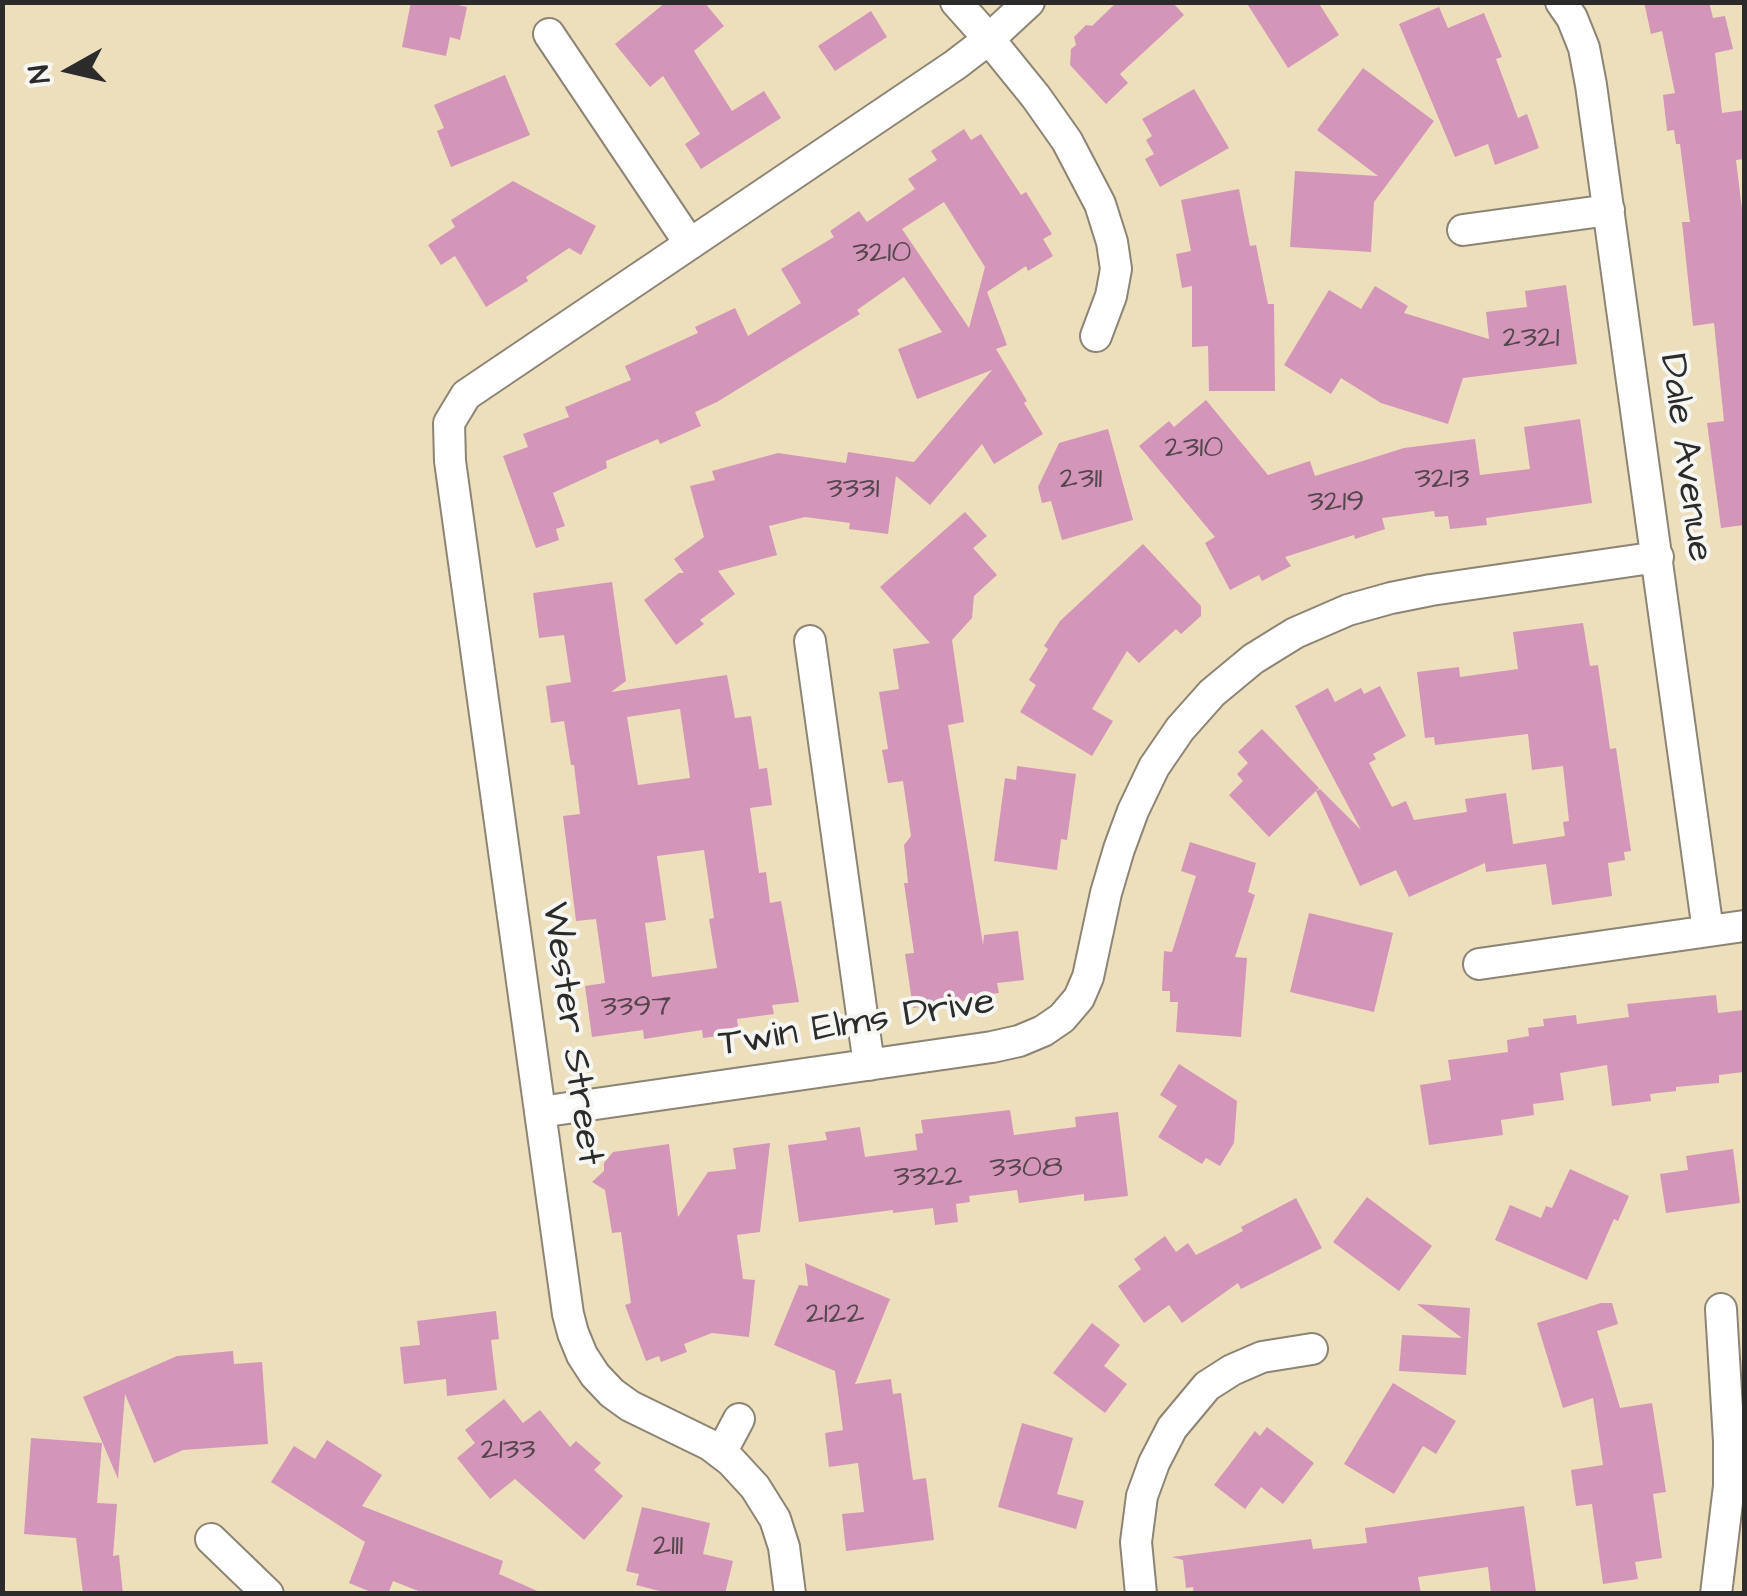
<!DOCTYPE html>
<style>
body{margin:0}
#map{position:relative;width:1747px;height:1596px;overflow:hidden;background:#eddebc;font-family:"Architects Daughter",sans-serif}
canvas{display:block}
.frame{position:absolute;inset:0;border:5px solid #2b2b2b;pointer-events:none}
.north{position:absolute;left:20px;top:20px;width:100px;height:100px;-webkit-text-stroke:8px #f6f6f2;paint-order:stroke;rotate:262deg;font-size:28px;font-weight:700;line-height:40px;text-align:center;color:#2b2b2b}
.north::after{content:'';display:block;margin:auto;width:35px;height:45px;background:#2b2b2b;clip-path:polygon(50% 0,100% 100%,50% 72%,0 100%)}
</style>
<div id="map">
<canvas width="1747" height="1596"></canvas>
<div class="frame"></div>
<div class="north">N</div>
</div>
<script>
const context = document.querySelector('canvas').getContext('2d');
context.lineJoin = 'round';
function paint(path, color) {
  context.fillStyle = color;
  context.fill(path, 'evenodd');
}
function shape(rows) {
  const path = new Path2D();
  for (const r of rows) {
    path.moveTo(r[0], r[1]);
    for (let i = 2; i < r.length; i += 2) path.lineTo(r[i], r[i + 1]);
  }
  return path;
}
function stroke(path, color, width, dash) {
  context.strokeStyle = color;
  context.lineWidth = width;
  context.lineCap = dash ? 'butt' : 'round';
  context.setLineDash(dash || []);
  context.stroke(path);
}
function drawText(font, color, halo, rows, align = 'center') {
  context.font = font + ' "Architects Daughter",sans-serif';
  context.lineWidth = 8;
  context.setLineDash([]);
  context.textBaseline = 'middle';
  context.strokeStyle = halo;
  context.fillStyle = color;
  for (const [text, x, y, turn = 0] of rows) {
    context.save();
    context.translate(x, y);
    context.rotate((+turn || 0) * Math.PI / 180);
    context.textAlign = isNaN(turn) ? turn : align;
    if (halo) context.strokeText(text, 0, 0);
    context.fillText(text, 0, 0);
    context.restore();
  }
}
const building = shape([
 [411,2,444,2,467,7,460,40,450,37,446,56,402,47],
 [666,2,704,2,724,26,694,51,732,111,764,91,781,118,701,169,685,144,700,134,663,76,650,87,615,44],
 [1117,2,1172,2,1184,15,1120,74,1128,83,1106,104,1070,65,1071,49,1076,45,1074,37,1086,25,1092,26],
 [1246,2,1318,2,1339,35,1288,68],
 [1644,2,1709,2,1713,18,1725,16,1733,49,1715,53,1722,113,1744,110,1744,159,1736,160,1744,226,1744,525,1721,528,1707,423,1724,421,1714,323,1693,326,1682,222,1690,222,1680,144,1676,144,1674,130,1667,131,1663,95,1675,93,1662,31,1651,34],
 [1439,7,1448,28,1484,13,1502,57,1496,59,1518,118,1527,114,1539,148,1495,165,1488,144,1455,157,1399,24],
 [871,11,887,37,835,71,818,46],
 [1363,68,1434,121,1374,202,1371,252,1290,247,1295,171,1378,176,1317,130],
 [505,75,530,135,451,167,437,131,444,128,434,105],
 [1194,89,1229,148,1160,187,1145,159,1154,154,1146,140,1152,136,1142,119],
 [964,129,971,140,981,134,1021,195,1026,192,1052,234,1043,239,1053,256,1028,271,1026,266,987,292,1007,345,996,349,1027,401,1024,403,1043,434,994,464,982,444,930,505,896,476,888,534,849,529,850,523,805,517,769,526,777,555,718,571,735,594,700,620,704,624,676,645,644,600,679,573,684,573,674,559,704,537,690,486,715,480,712,471,778,453,846,463,848,452,914,462,992,370,917,399,898,349,942,332,904,277,857,310,860,314,717,402,695,412,701,426,660,444,658,439,606,461,607,468,553,493,565,526,556,529,559,540,536,548,503,456,528,447,523,434,569,417,565,407,631,380,625,366,698,333,695,327,735,308,748,336,801,303,781,269,834,237,830,231,859,211,867,222,915,189,908,179,937,160,931,151],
 [944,202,985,267,969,328,902,229],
 [513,181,596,226,581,255,569,248,526,277,528,281,486,307,455,256,441,265,428,245,455,227,451,220],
 [1239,189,1250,246,1256,245,1268,304,1274,304,1275,391,1209,391,1208,346,1192,347,1192,286,1182,288,1176,254,1191,251,1181,200],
 [1566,285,1577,364,1463,378,1448,424,1381,403,1341,378,1331,394,1284,365,1329,290,1361,309,1375,286,1408,306,1404,313,1489,339,1486,312,1527,307,1525,291],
 [1206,400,1268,475,1310,461,1315,476,1404,448,1475,439,1480,475,1530,469,1524,427,1580,419,1592,503,1486,518,1487,525,1450,529,1448,516,1435,517,1434,511,1382,518,1385,529,1355,539,1354,535,1285,557,1291,566,1262,581,1259,575,1230,590,1205,543,1215,537,1139,446,1169,421,1174,427],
 [1108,429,1133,520,1062,540,1051,501,1042,503,1038,487,1059,443],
 [965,512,987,536,973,548,997,575,974,596,972,618,952,640,964,722,948,725,983,945,984,935,1018,931,1024,980,997,983,999,993,984,995,984,998,913,1008,905,954,914,953,904,883,908,883,904,845,911,836,903,781,888,783,882,750,888,749,879,692,899,689,893,649,930,643,880,587],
 [1143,544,1201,606,1201,616,1181,634,1176,629,1139,663,1127,651,1092,709,1113,721,1092,756,1020,712,1036,685,1029,680,1048,649,1044,646,1060,621],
 [612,582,626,681,611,692,727,675,735,718,751,716,759,769,767,768,772,805,750,808,759,873,766,872,770,903,781,901,799,1002,772,1005,774,1014,737,1019,739,1033,703,1038,702,1030,644,1039,643,1030,592,1037,585,986,605,983,596,919,576,921,563,816,580,814,574,765,571,765,564,721,551,723,546,686,571,682,564,635,539,638,533,593],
 [680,709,690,778,638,785,627,717],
 [704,850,714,918,709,919,717,968,652,977,645,923,666,920,657,856],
 [1583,623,1590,666,1598,665,1610,749,1616,748,1631,851,1624,852,1625,860,1608,863,1612,896,1552,905,1546,864,1486,872,1485,863,1409,897,1396,870,1360,886,1316,791,1320,789,1361,830,1295,706,1328,688,1335,702,1361,688,1364,694,1380,686,1406,736,1373,754,1376,759,1369,763,1392,807,1406,801,1414,820,1467,812,1465,799,1506,793,1513,844,1565,836,1563,822,1569,821,1563,766,1532,770,1528,734,1435,745,1434,737,1425,738,1417,672,1459,667,1460,677,1518,669,1513,632],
 [1262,729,1319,788,1269,837,1229,795,1243,781,1237,774,1248,763,1238,752],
 [1017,766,1076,774,1067,840,1061,839,1057,870,994,861,1005,778,1016,780],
 [1190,842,1256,863,1248,892,1255,895,1235,957,1247,958,1241,1037,1176,1032,1178,1002,1170,1002,1170,991,1162,991,1164,951,1172,952,1196,876,1181,871],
 [1309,913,1393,933,1374,1012,1290,992],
 [1716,995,1718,1013,1744,1010,1744,1072,1719,1075,1719,1083,1676,1087,1676,1091,1650,1094,1651,1101,1612,1106,1607,1065,1560,1073,1564,1100,1533,1104,1534,1115,1501,1120,1503,1135,1429,1145,1420,1085,1451,1080,1448,1060,1508,1052,1507,1040,1529,1036,1528,1028,1544,1026,1543,1019,1576,1015,1577,1024,1629,1017,1627,1004],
 [1179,1064,1237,1101,1234,1143,1220,1166,1206,1158,1202,1164,1158,1137,1177,1106,1160,1095],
 [1010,1110,1014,1135,1076,1127,1075,1117,1118,1112,1128,1196,1084,1201,1084,1194,1019,1203,1017,1190,969,1196,970,1202,956,1204,958,1222,935,1225,933,1208,893,1213,893,1210,799,1222,788,1145,827,1140,825,1132,860,1127,865,1157,917,1150,915,1134,923,1133,921,1120],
 [770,1143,760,1232,737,1235,743,1279,755,1280,749,1337,712,1333,684,1344,687,1352,661,1362,659,1356,646,1361,625,1305,631,1303,621,1232,612,1233,605,1190,592,1182,604,1171,604,1163,613,1152,669,1144,678,1217,708,1172,736,1169,733,1148],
 [1733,1149,1740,1203,1666,1213,1660,1174,1688,1170,1686,1156],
 [1570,1169,1629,1196,1618,1221,1614,1219,1587,1280,1495,1240,1510,1205,1541,1218,1546,1206,1552,1208],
 [1367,1197,1432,1246,1399,1291,1333,1242],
 [1296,1198,1322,1248,1241,1289,1238,1283,1182,1323,1169,1305,1144,1323,1118,1286,1141,1269,1134,1259,1165,1236,1176,1252,1188,1243,1196,1255,1243,1231,1241,1227],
 [805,1263,890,1299,855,1384,891,1379,893,1394,901,1393,913,1480,926,1478,934,1540,846,1551,842,1514,864,1512,858,1463,829,1467,825,1433,843,1430,835,1371,774,1345,799,1285,808,1286],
 [1601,1303,1612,1303,1618,1324,1597,1331,1620,1408,1652,1403,1666,1492,1653,1494,1662,1558,1635,1562,1638,1579,1603,1584,1592,1504,1576,1506,1571,1470,1603,1465,1593,1398,1563,1408,1537,1323],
 [1417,1304,1470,1308,1466,1375,1399,1371,1402,1335,1462,1338],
 [496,1311,499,1339,491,1340,497,1390,447,1396,446,1379,404,1384,400,1347,420,1345,417,1321],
 [1092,1323,1120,1345,1104,1366,1127,1384,1105,1413,1053,1373],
 [233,1351,234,1364,262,1362,268,1444,183,1450,154,1463,125,1394,118,1479,83,1397,177,1356],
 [1393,1383,1456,1421,1436,1454,1423,1446,1394,1494,1344,1464],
 [504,1399,523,1423,540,1410,570,1447,576,1441,601,1463,594,1470,623,1496,584,1540,515,1479,490,1499,457,1458,475,1443,465,1430],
 [1022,1423,1073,1438,1057,1494,1084,1501,1076,1529,998,1507],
 [1267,1427,1314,1463,1283,1504,1261,1487,1245,1509,1214,1485,1255,1431,1260,1436],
 [31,1438,102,1443,97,1503,117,1504,113,1556,119,1555,123,1594,83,1594,76,1538,24,1534],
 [327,1440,382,1475,362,1506,503,1561,499,1574,544,1594,426,1594,393,1581,388,1594,376,1594,349,1583,365,1542,271,1482,294,1446,315,1459],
 [1524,1506,1536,1592,1491,1594,1488,1567,1418,1577,1421,1594,1194,1594,1193,1587,1186,1588,1183,1560,1172,1557,1311,1539,1313,1549,1367,1543,1365,1528],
 [642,1507,710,1523,703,1554,733,1561,725,1594,671,1594,636,1585,639,1574,626,1571]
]);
const street = shape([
 [956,2,989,39,1036,97,1067,141,1100,204,1112,242,1116,269,1111,296,1096,336],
 [1561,2,1572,18,1584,48,1591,85,1708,931],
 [549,34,690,244],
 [1463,230,1609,210],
 [810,641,869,1065],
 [1479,964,1744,926],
 [540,1112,992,1047,1019,1041,1043,1031,1062,1018,1079,998,1088,977,1106,893,1119,849,1133,811,1154,767,1180,729,1212,693,1253,659,1295,633,1348,610,1391,598,1431,590,1658,557],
 [721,1453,739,1419],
 [211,1539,268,1594],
 [790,1594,784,1547,775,1519,755,1487,731,1461,710,1445,630,1406,612,1393,595,1375,582,1355,573,1333,568,1314,450,461,449,423,466,395,955,65,989,39,1029,2],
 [1141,1594,1136,1542,1142,1496,1154,1463,1172,1428,1207,1386,1232,1370,1262,1357,1312,1349],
 [1716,1594,1729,1486,1729,1441,1721,1309]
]);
const numberNames = [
 ["3210",882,254],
 ["2321",1531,339],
 ["2310",1194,449],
 ["2311",1081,480],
 ["3213",1442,480],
 ["3331",853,490],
 ["3219",1336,503],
 ["3397",636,1008],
 ["3308",1026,1169],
 ["3322",928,1178],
 ["2122",835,1315],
 ["2133",508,1451],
 ["2111",668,1547]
];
const streetNames = [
 ["Dale Avenue",1684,458,82],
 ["Twin Elms Drive",857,1025,-9],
 ["Wester Street",570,1034,82]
];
paint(building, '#d496b8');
stroke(street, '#8c8474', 34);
stroke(street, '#fff', 30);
drawText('32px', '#55464e', null, numberNames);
drawText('38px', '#2b2b2b', '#f6f6f2', streetNames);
</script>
